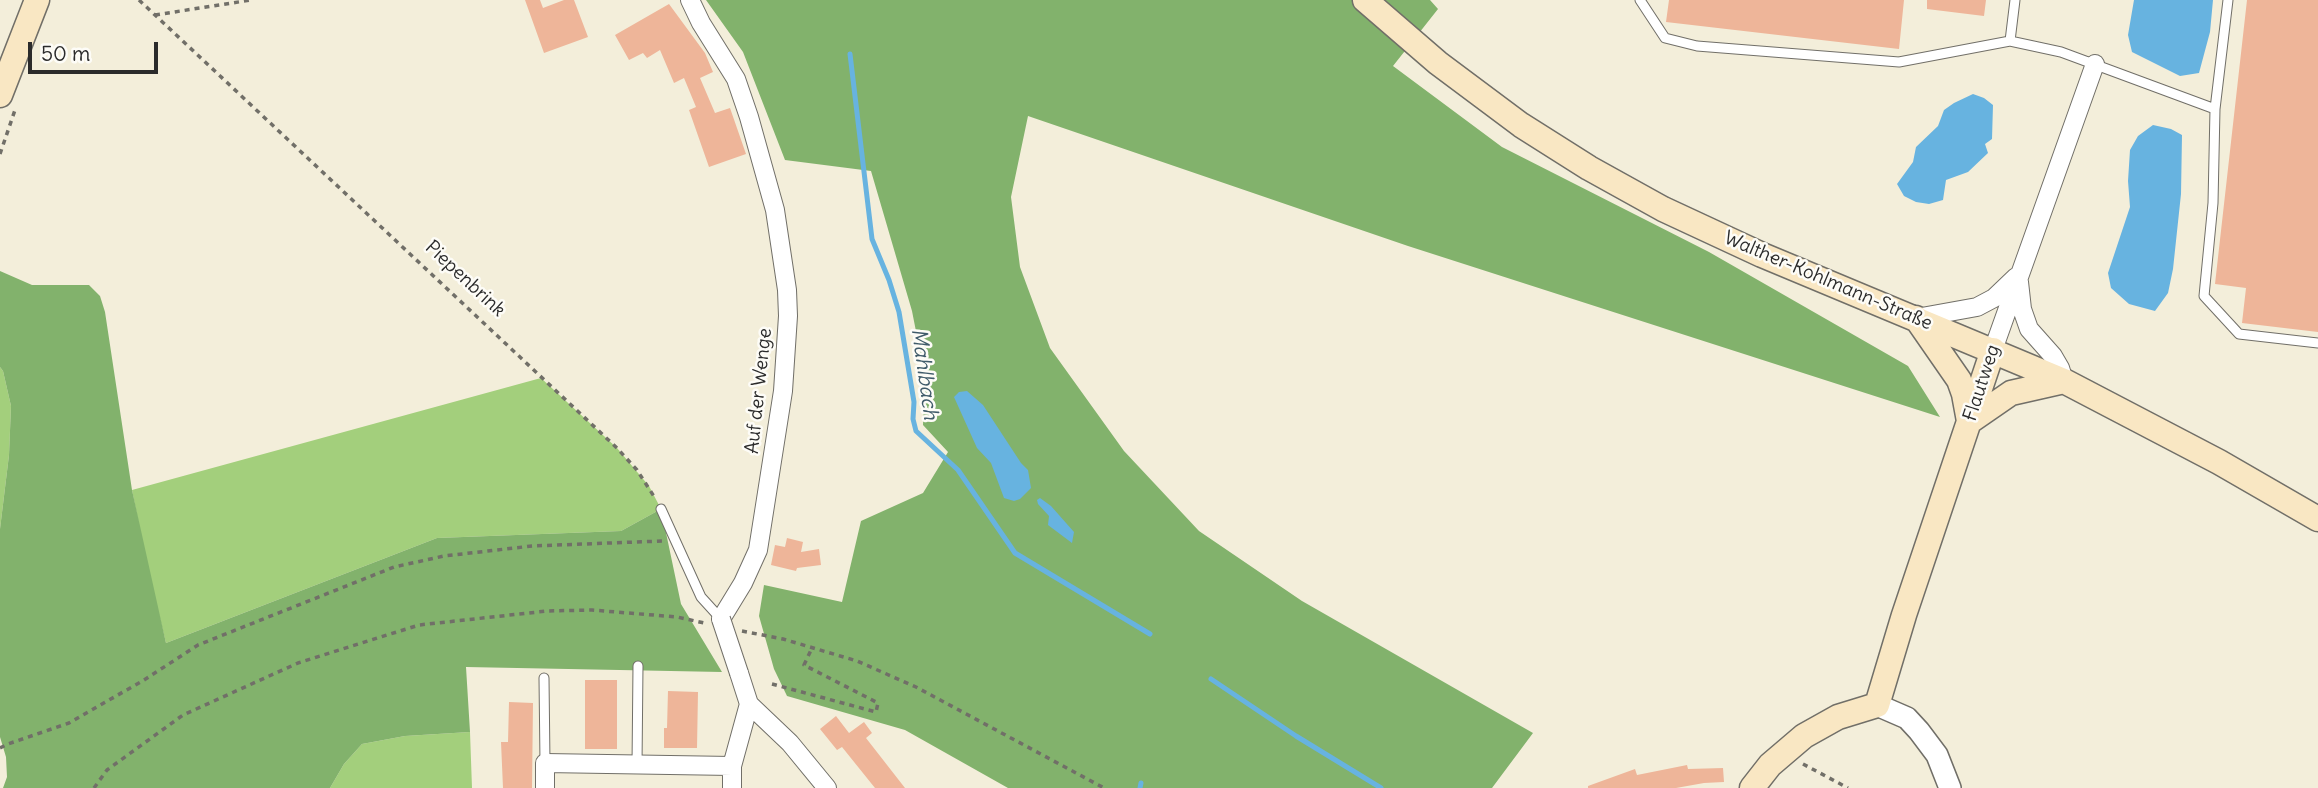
<!DOCTYPE html>
<meta charset="utf-8">
<style>
body{margin:0}
#map{position:relative;width:2318px;height:788px;overflow:hidden;background:#f3eeda;font-family:Delius,sans-serif}
canvas{display:block}
.scale{position:absolute;left:28px;top:42px;width:130px;height:32px;box-sizing:border-box;border:4px solid #2b2b2b;border-top:0;padding-left:9px;font-size:21px;line-height:24px;white-space:nowrap;color:#2b2b2b;-webkit-text-stroke:5px #fdfcf7;paint-order:stroke}
</style>
<div id="map">
<canvas width="2318" height="788"></canvas>
<div class="scale">50 m</div>
</div>
<script>
const context = document.querySelector('canvas').getContext('2d');
context.lineJoin = 'round';
function paint(path, color) {
  context.fillStyle = color;
  context.fill(path, 'evenodd');
}
function shape(rows) {
  const path = new Path2D();
  for (const r of rows) {
    path.moveTo(r[0], r[1]);
    for (let i = 2; i < r.length; i += 2) path.lineTo(r[i], r[i + 1]);
  }
  return path;
}
function stroke(path, color, width, dash) {
  context.strokeStyle = color;
  context.lineWidth = width;
  context.lineCap = dash ? 'butt' : 'round';
  context.setLineDash(dash || []);
  context.stroke(path);
}
function drawText(font, color, halo, rows, align = 'center') {
  context.font = font + ' Delius,sans-serif';
  context.lineWidth = 5;
  context.setLineDash([]);
  context.textBaseline = 'middle';
  context.strokeStyle = halo;
  context.fillStyle = color;
  for (const [text, x, y, turn = 0] of rows) {
    context.save();
    context.translate(x, y);
    context.rotate((+turn || 0) * Math.PI / 180);
    context.textAlign = isNaN(turn) ? turn : align;
    if (halo) context.strokeText(text, 0, 0);
    context.fillText(text, 0, 0);
    context.restore();
  }
}
const green = shape([
 [0,367,3,371,11,406,9,455,0,529],
 [541,378,617,448,649,486,661,509,621,531,437,538,166,643,148,570,132,490],
 [470,732,472,788,330,788,344,764,362,744,405,736]
]);
const forest = shape([
 [706,0,1430,0,1438,9,1393,66,1502,147,1709,252,1908,366,1940,417,1408,246,1028,116,1011,197,1020,267,1050,348,1124,451,1199,531,1302,601,1533,733,1492,788,1008,788,905,730,787,696,774,669,759,616,764,585,842,602,861,521,923,493,948,452,923,425,925,377,912,311,871,171,785,160,743,52],
 [0,271,32,285,89,285,100,296,105,312,132,490,166,643,437,538,621,531,661,509,681,604,722,672,466,667,470,732,405,736,362,744,344,764,330,788,3,788,7,777,6,757,0,737,0,529,9,455,11,406,3,371,0,367]
]);
const water = shape([
 [2134,0,2213,0,2210,32,2199,73,2180,76,2132,52,2128,35],
 [1973,94,1984,98,1993,105,1992,139,1985,144,1988,153,1968,172,1946,180,1943,200,1929,204,1916,202,1904,196,1897,184,1913,162,1916,147,1938,126,1944,110,1954,103],
 [2153,125,2171,129,2182,135,2181,194,2173,269,2168,293,2155,311,2129,304,2111,288,2108,273,2130,207,2128,181,2130,150,2138,136],
 [967,391,983,405,1021,463,1028,470,1031,488,1020,499,1014,501,1004,498,991,463,977,448,954,397,959,392],
 [1040,498,1051,506,1074,532,1072,543,1048,525,1049,516,1038,504,1037,500]
]);
const stream = shape([
 [850,54,872,239,889,280,899,312,914,402,913,419,916,431,958,470,1015,553,1150,634],
 [1211,679,1296,736,1381,788],
 [1140,788,1141,783]
]);
const building = shape([
 [525,0,540,0,543,8,564,0,574,0,588,37,544,53],
 [1669,0,1904,0,1899,49,1666,22],
 [1927,0,1986,0,1984,16,1927,9],
 [2247,0,2318,0,2318,332,2242,323,2246,288,2215,284],
 [669,4,705,53,713,72,700,78,715,113,730,108,746,154,709,167,689,110,696,107,684,78,674,83,660,50,647,58,643,53,629,60,615,35],
 [787,538,803,542,801,552,819,549,821,565,797,568,796,571,771,565,775,545,785,547],
 [585,680,617,680,617,749,585,749],
 [668,691,698,692,697,748,664,748,664,728,667,728],
 [509,702,533,703,532,788,503,788,501,742,508,742],
 [836,716,849,733,864,722,872,733,866,738,905,788,875,788,842,747,837,750,820,729],
 [1687,765,1688,769,1723,768,1724,782,1704,783,1676,788,1588,788,1588,786,1635,769,1637,775]
]);
const path = shape([
 [139,0,617,448,637,470,655,498],
 [155,15,251,0],
 [0,154,15,110],
 [742,631,783,639,857,661,916,687,1104,788],
 [772,684,876,712,878,703,804,665,812,648],
 [0,748,8,744,69,723,144,680,198,645,394,567,444,556,532,546,662,541],
 [1803,764,1848,788],
 [94,788,107,770,183,715,298,663,419,625,547,611,592,610,677,617,704,623]
]);
const service = shape([
 [1640,0,1665,38,1697,46,1899,62,2010,41,2061,52,2215,109],
 [2228,0,2215,109,2213,203,2204,296,2239,334,2318,343],
 [2010,41,2015,0],
 [661,509,701,597,721,619],
 [544,678,545,763],
 [637,765,638,666]
]);
const minor = shape([
 [690,0,701,23,736,79,749,117,775,210,787,290,788,316,783,391,758,550,743,583,721,619],
 [2019,282,2022,309,2029,329,2053,356,2060,368,2064,381],
 [1916,318,1977,307,1994,298,2016,277],
 [1993,350,2095,64],
 [749,704,790,743,827,788],
 [545,788,545,763,732,766],
 [732,788,732,766,749,704,739,673]
]);
const tertiary = shape([
 [1877,705,1907,718,1919,731,1937,755,1950,788]
]);
const secondary = shape([
 [1365,0,1438,63,1521,125,1589,168,1663,209,1762,255,2064,381,2219,462,2318,519],
 [0,95,37,0],
 [1916,318,1959,380,1964,394,1969,421],
 [1969,422,2011,393,2064,381],
 [1752,788,1770,765,1804,736,1838,717,1877,705,1904,615,1993,350]
]);
const minorBridge = shape([
 [721,619,739,673]
]);
const streetNames = [
 ["Piepenbrink",465,279,43],
 ["Walther-Kohlmann-Straße",1828,281,23],
 ["Flautweg",1982,383,-72],
 ["Auf der Wenge",759,391,-84]
];
const waterNames = [
 ["Mahlbach",924,374,82]
];
paint(green, '#a3cf7c');
paint(forest, '#82b26c');
paint(water, '#67b3e0');
stroke(stream, '#67b3e0', 5);
paint(building, '#eeb599');
stroke(service, '#716f68', 11);
stroke(minor, '#716f68', 20);
stroke(tertiary, '#716f68', 24);
stroke(secondary, '#716f68', 27);
stroke(path, '#716f68', 3.5, [5, 5]);
stroke(service, '#fff', 9);
stroke(minor, '#fff', 18);
stroke(tertiary, '#fff', 21);
stroke(secondary, '#f9e7c3', 24);
stroke(minorBridge, '#716f68', 20, []);
stroke(minorBridge, '#fff', 18);
drawText('19px', '#2b2b2b', '#fdfcf7', streetNames);
drawText('italic 21px', '#405b6a', '#fdfcf7', waterNames);
</script>
